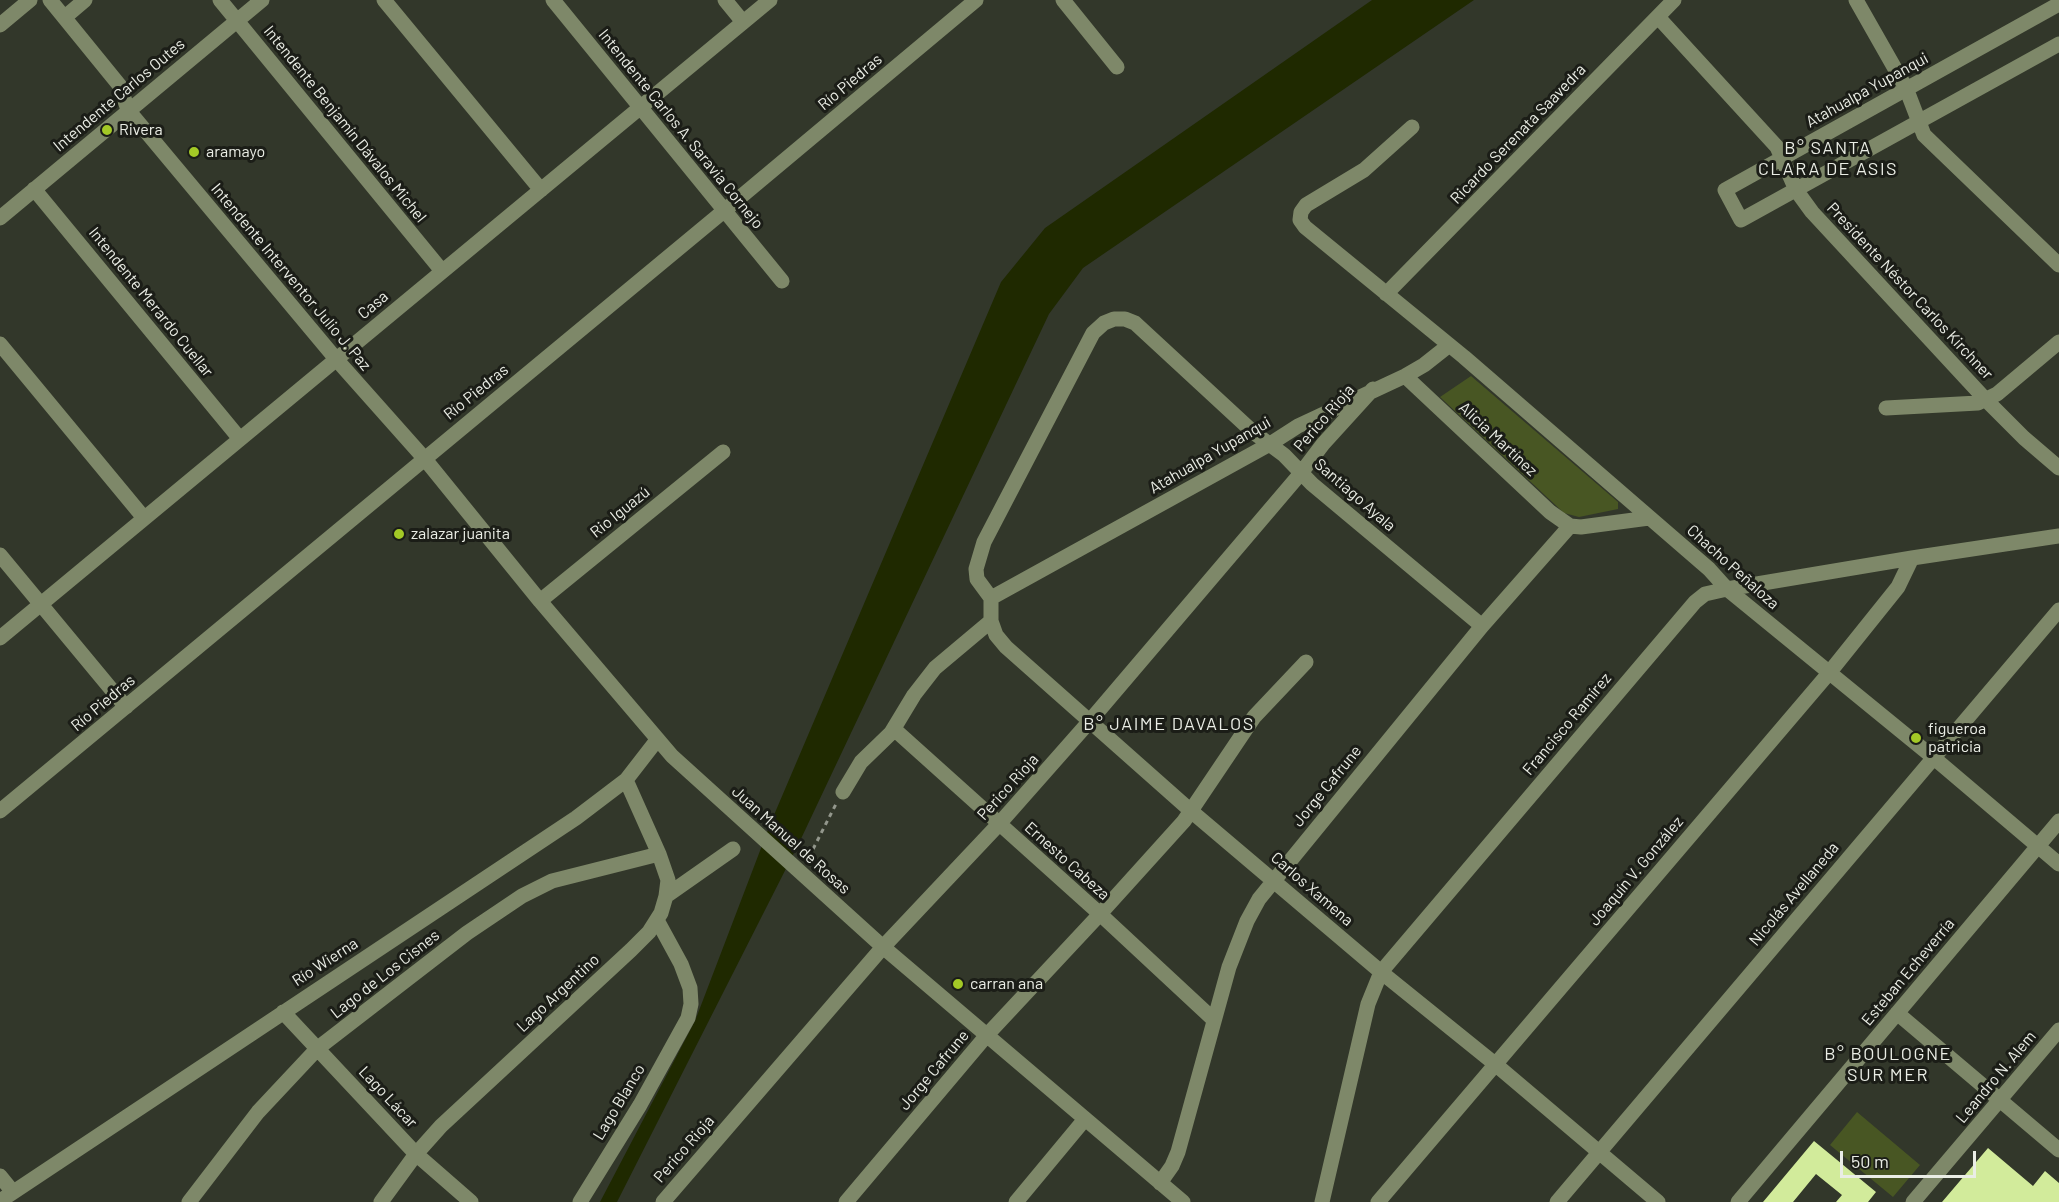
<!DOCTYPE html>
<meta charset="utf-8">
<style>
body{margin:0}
#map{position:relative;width:2059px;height:1202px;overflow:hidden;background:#32372a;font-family:Barlow,sans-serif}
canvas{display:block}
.scale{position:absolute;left:1840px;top:1151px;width:136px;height:27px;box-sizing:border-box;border:3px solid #eaede5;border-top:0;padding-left:8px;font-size:18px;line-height:21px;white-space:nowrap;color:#eaede5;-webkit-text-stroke:4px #1b1d17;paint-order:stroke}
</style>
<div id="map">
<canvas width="2059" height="1202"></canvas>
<div class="scale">50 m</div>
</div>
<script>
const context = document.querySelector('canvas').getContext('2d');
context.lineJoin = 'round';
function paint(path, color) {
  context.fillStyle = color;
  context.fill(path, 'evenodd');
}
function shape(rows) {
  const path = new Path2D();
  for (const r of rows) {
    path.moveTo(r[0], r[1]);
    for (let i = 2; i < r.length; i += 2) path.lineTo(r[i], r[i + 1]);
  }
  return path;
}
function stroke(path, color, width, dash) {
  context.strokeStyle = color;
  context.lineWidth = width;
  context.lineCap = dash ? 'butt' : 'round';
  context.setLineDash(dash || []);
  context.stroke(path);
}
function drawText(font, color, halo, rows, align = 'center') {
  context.font = font + ' Barlow,sans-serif';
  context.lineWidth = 6;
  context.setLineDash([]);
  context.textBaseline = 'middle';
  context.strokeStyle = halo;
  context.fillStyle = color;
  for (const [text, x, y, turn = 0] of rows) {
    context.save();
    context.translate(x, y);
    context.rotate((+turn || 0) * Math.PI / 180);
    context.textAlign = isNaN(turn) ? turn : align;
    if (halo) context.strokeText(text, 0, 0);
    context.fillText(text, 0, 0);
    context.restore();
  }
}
const green = shape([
 [1471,376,1618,502,1618,509,1579,517,1564,513,1440,397],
 [1857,1112,1920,1165,1893,1197,1830,1145]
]);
const water = shape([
 [1372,0,1474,0,1083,268,1049,314,799,843,617,1202,600,1202,695,1021,771,822,1001,282,1045,228]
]);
const building = shape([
 [1814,1141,1876,1192,1868,1202,1836,1202,1842,1195,1816,1174,1793,1202,1763,1202],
 [1988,1148,2033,1186,2045,1171,2059,1183,2059,1202,1942,1202]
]);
const path = shape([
 [809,857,836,804]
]);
const minor = shape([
 [50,0,120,86,128,110,336,359,424,458,540,601,672,756,883,947,1183,1202],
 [220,0,442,271],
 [384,0,541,190],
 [553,0,782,281],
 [725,0,743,22],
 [1063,0,1117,67],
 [1856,0,1906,88,1924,135,2059,265],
 [2059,4,1725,190,1741,220,2059,44],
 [65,17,85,0],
 [1658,17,1777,147,1796,190,1812,212,1986,400,2024,438,2059,468],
 [0,25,30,0],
 [1412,127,1364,170,1306,205,1301,212,1300,220,1305,227,1464,357,1709,569,1727,589,1934,758,2059,864],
 [34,189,240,439],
 [0,218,262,0],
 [1386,294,1674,0],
 [0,344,144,518],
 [1405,376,1550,512,1570,526],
 [1886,408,1978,403,1997,394,2059,342],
 [0,555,126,707],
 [991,598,1270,444,1298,426,1405,376,1424,365,1448,346],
 [540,601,723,452],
 [1482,626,1312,484,1284,455,1253,432,1135,323,1125,319,1114,319,1104,323,1093,333,984,542,976,569,977,579,991,598,991,621,996,635,1006,647,1191,811,1381,972,1495,1064,1658,1202],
 [0,638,770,0],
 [894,729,1100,914,1214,1020],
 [843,792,861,762,891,733,914,695,935,668,991,621],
 [0,811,725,210,976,0],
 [666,896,733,849],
 [283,1012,416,1154,471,1202],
 [1897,1013,2059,1150],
 [0,1176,13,1192],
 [1160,1183,1172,1166,1178,1152,1229,967,1247,921,1259,899,1482,626,1570,526,1581,527,1649,518],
 [0,1201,576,818,626,780,657,740],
 [189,1202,258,1112,318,1048,467,933,522,896,552,881,659,854],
 [381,1202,416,1154,441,1126,631,950,649,932,661,913,666,896,668,880,659,854,626,780],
 [580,1202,640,1105,688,1018,691,1004,690,988,681,964,657,920],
 [663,1202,883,947,999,824,1089,722,1301,473,1323,444,1373,389],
 [846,1202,987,1035,1100,914,1184,821,1254,717,1306,662],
 [1016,1202,1085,1119],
 [1322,1202,1368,1004,1381,972,1695,602,1705,594,1727,589,1912,558,2059,536],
 [1378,1202,1829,673,1898,587,1912,558],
 [1557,1202,2059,610],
 [1738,1202,2059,821],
 [1913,1202,2059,1030]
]);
const markers = [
 [107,130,6,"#a3c926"],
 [194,152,6,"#a3c926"],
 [399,534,6,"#a3c926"],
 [1916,738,6,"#a3c926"],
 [958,984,6,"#a3c926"]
];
const streetNames = [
 ["Río Piedras",850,82,-40],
 ["Atahualpa Yupanqui",1867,90,-29],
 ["Intendente Carlos Outes",119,95,-40],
 ["Intendente Benjamín Dávalos Michel",345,124,51],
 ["Intendente Carlos A. Saravia Cornejo",681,129,51],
 ["Ricardo Serenata Saavedra",1518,134,-46],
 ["Intendente Interventor Julio J. Paz",291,277,50],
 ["Presidente Néstor Carlos Kirchner",1910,291,47],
 ["Intendente Merardo Cuellar",151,302,51],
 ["Casa",373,305,-40],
 ["Río Piedras",476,392,-39],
 ["Perico Rioja",1324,418,-49],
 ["Alicia Martínez",1498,439,43],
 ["Atahualpa Yupanqui",1210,455,-30],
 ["Santiago Ayala",1355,495,41],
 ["Rio Iguazú",620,512,-39],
 ["Chacho Peñaloza",1733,567,42],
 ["Río Piedras",103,703,-40],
 ["Francisco Ramírez",1567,724,-50],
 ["Jorge Cafrune",1327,786,-51],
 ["Perico Rioja",1008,787,-48],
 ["Juan Manuel de Rosas",791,840,42],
 ["Ernesto Cabeza",1067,861,42],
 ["Joaquín V. González",1636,871,-50],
 ["Carlos Xamena",1312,889,41],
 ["Nicolás Avellaneda",1794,894,-50],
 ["Río Wierna",325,962,-33],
 ["Esteban Echeverría",1908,972,-50],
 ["Lago de Los Cisnes",385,974,-38],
 ["Lago Argentino",558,993,-43],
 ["Jorge Cafrune",934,1070,-50],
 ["Leandro N. Alem",1996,1077,-50],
 ["Lago Lácar",388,1097,47],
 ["Lago Blanco",619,1102,-59],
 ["Perico Rioja",684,1149,-49]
];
const poiNames = [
 ["Rivera",119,130],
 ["aramayo",206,152],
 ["zalazar juanita",411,534],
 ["figueroa",1928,729],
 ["patricia",1928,747],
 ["carran ana",970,984]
];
const neighbourhoodNames = [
 ["B° SANTA",1828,148],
 ["CLARA DE ASIS",1828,169],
 ["B° JAIME DAVALOS",1169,724],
 ["B° BOULOGNE",1888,1054],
 ["SUR MER",1888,1075]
];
paint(green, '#485623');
paint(water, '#1f2900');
paint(building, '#d2eb9b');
stroke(path, '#93978c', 3, [4.5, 4.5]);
stroke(minor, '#7e8869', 15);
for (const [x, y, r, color] of markers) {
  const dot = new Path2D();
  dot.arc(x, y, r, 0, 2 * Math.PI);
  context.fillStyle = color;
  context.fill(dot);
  stroke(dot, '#1b1d17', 2);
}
drawText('16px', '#eaede5', '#1b1d17', streetNames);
drawText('16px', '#eaede5', '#1b1d17', poiNames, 'left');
context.letterSpacing = '1.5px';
drawText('18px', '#eaede5', '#1b1d17', neighbourhoodNames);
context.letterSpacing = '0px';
</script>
